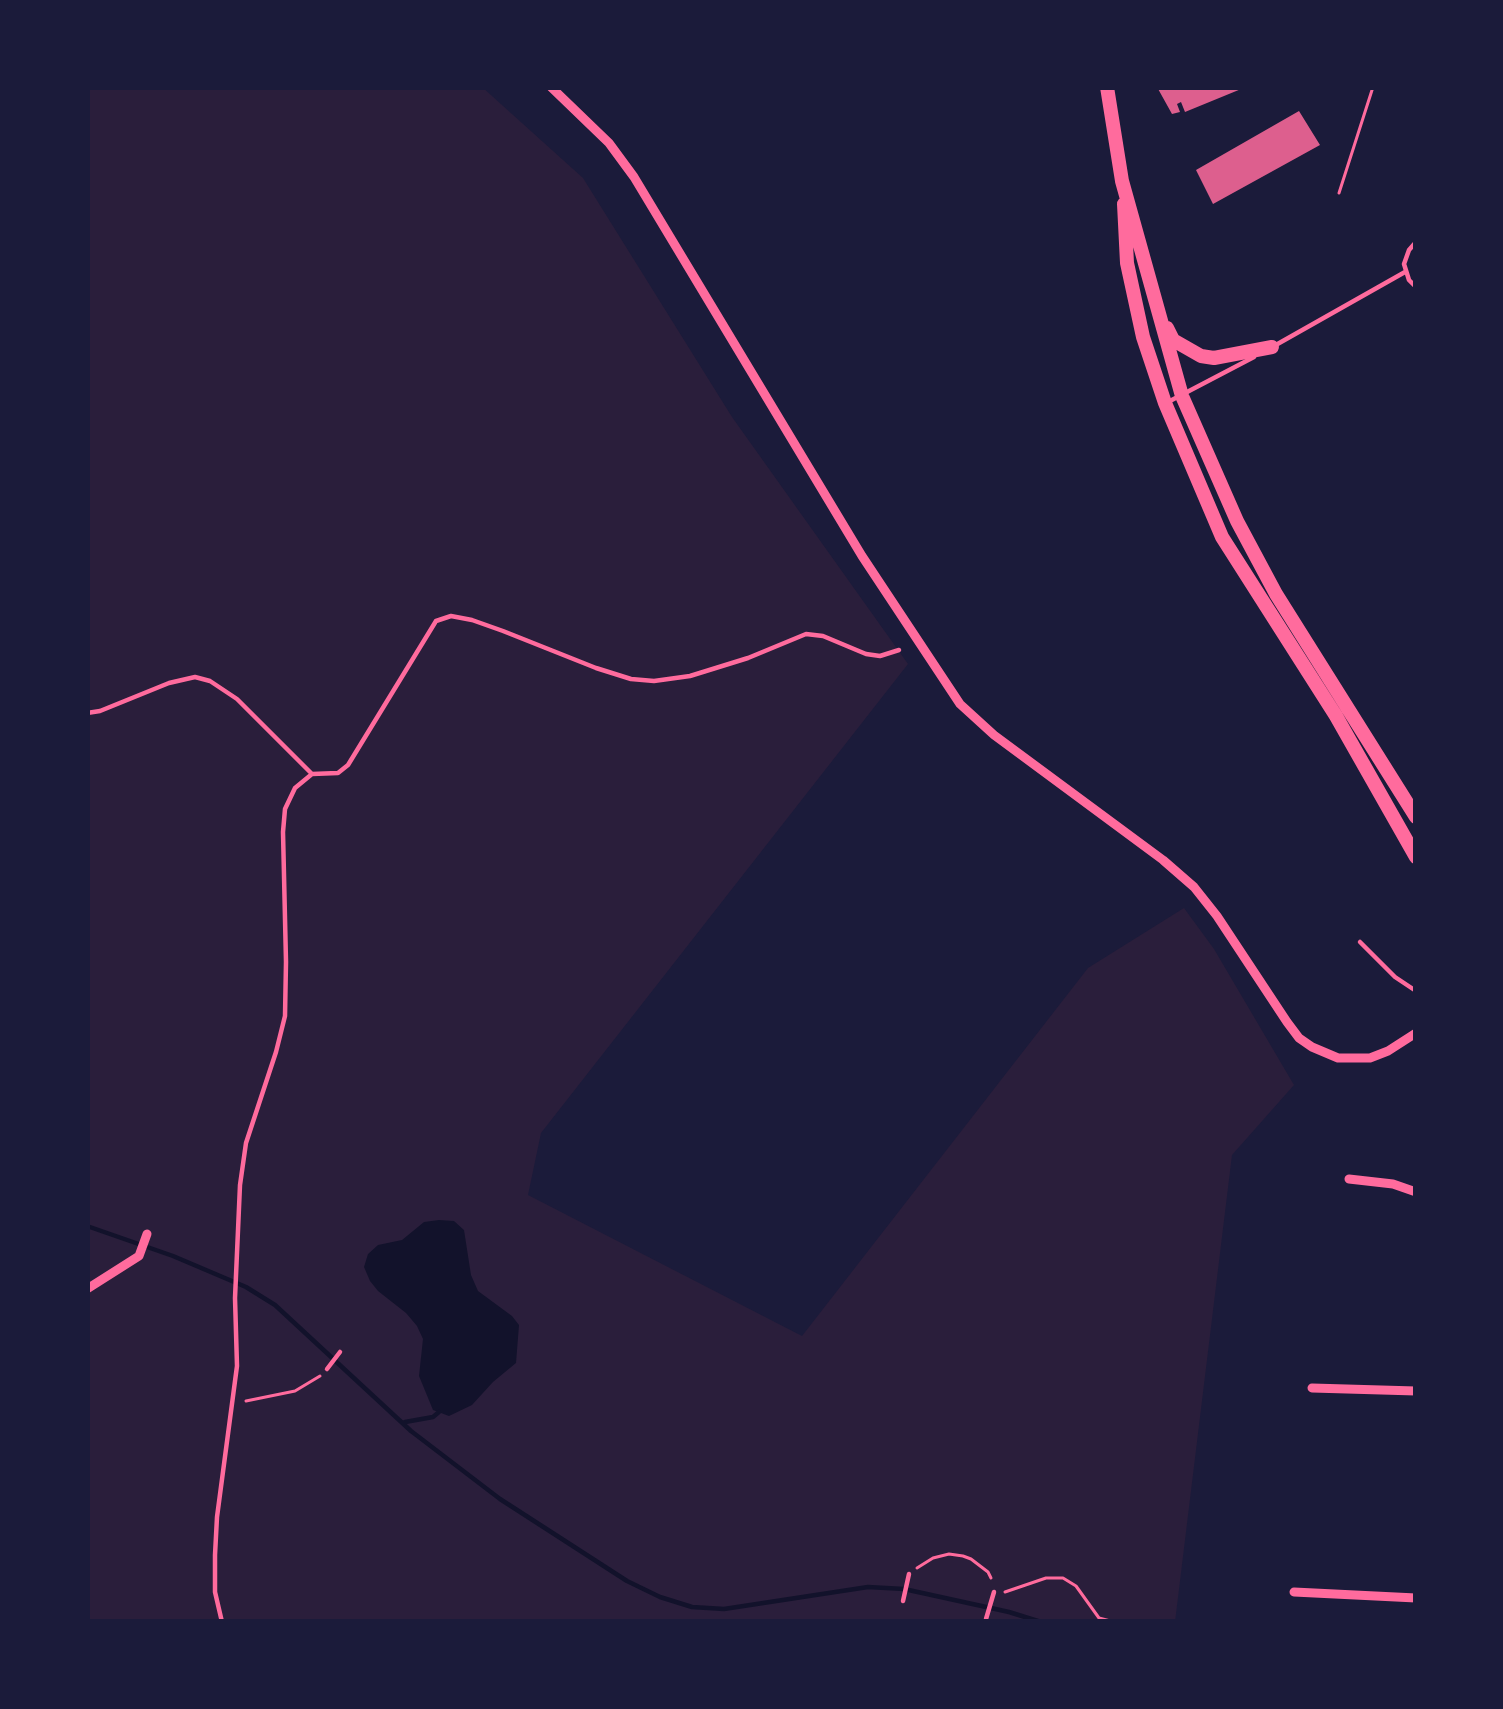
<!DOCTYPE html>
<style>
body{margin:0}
#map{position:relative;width:1503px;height:1709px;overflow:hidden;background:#1b1b3a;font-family:Mulish,sans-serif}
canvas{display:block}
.frame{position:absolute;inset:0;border:90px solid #1b1b3a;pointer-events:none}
</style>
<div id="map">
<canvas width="1503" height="1709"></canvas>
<div class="frame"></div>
</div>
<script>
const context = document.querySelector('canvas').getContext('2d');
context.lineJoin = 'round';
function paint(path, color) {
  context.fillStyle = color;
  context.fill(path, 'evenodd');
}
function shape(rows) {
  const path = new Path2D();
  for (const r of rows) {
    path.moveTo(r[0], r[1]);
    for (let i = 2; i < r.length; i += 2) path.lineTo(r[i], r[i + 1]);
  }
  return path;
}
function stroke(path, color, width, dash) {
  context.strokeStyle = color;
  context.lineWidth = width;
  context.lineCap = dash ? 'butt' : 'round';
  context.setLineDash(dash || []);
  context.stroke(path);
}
const green = shape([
 [87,87,482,87,583,178,732,417,908,664,541,1133,528,1195,802,1336,1088,968,1184,908,1214,949,1294,1085,1232,1155,1175,1622,87,1622]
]);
const water = shape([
 [439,1220,454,1221,464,1230,471,1275,478,1291,512,1316,519,1325,516,1363,493,1382,472,1405,449,1416,433,1410,419,1376,423,1339,417,1326,406,1313,378,1291,370,1281,364,1267,368,1254,378,1245,402,1240,424,1222]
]);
const stream = shape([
 [87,1226,173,1256,246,1287,275,1305,411,1431,500,1499,627,1581,660,1597,692,1607,724,1609,868,1587,904,1589,1009,1612,1041,1622],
 [405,1422,433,1417,439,1412]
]);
const building = shape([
 [1157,87,1246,87,1185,112,1181,102,1177,104,1180,112,1172,114],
 [1299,111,1320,145,1213,204,1196,170]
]);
const path = shape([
 [1339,193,1373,87],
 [246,1401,295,1391,320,1376],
 [917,1568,933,1558,949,1554,963,1556,971,1559,988,1572,991,1578],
 [1005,1592,1046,1578,1063,1578,1076,1586,1099,1618,1114,1622]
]);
const service = shape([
 [1416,242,1409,250,1404,264,1409,280,1416,287],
 [1274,346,1405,272],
 [1168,402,1254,357],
 [87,713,100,711,169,683,195,677,210,681,237,699,312,774],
 [1360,942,1395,977,1416,991],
 [327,1369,340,1352],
 [903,1601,909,1574],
 [986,1619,994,1592],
 [222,1622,215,1592,215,1555,217,1517,237,1366,235,1298,240,1185,246,1143,276,1052,285,1016,286,962,283,832,285,809,295,788,312,774,338,773,348,765,436,621,451,616,472,620,503,631,596,668,631,679,654,681,690,676,748,658,806,634,823,636,866,654,880,656,899,650]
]);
const minor = shape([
 [551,87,609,143,634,177,862,556,960,704,994,735,1163,860,1194,887,1217,916,1287,1022,1299,1038,1312,1047,1338,1058,1370,1058,1388,1051,1416,1033],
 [1349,1179,1393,1184,1416,1192],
 [87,1289,139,1256,147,1234],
 [1312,1388,1416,1391],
 [1294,1592,1416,1598]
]);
const secondary = shape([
 [1107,87,1122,181,1182,396,1237,521,1276,594,1416,817],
 [1124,204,1127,263,1143,337,1165,403,1222,537,1336,716,1416,857],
 [1167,328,1173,340,1201,356,1214,358,1272,347]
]);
paint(green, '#2a1e3b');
paint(water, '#12122b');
stroke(stream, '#12122b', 4.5);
paint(building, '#dd5f8e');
stroke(path, '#ff6b9d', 3);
stroke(service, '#ff6b9d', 4.5);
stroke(minor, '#ff6b9d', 9);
stroke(secondary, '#ff6b9d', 14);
</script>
